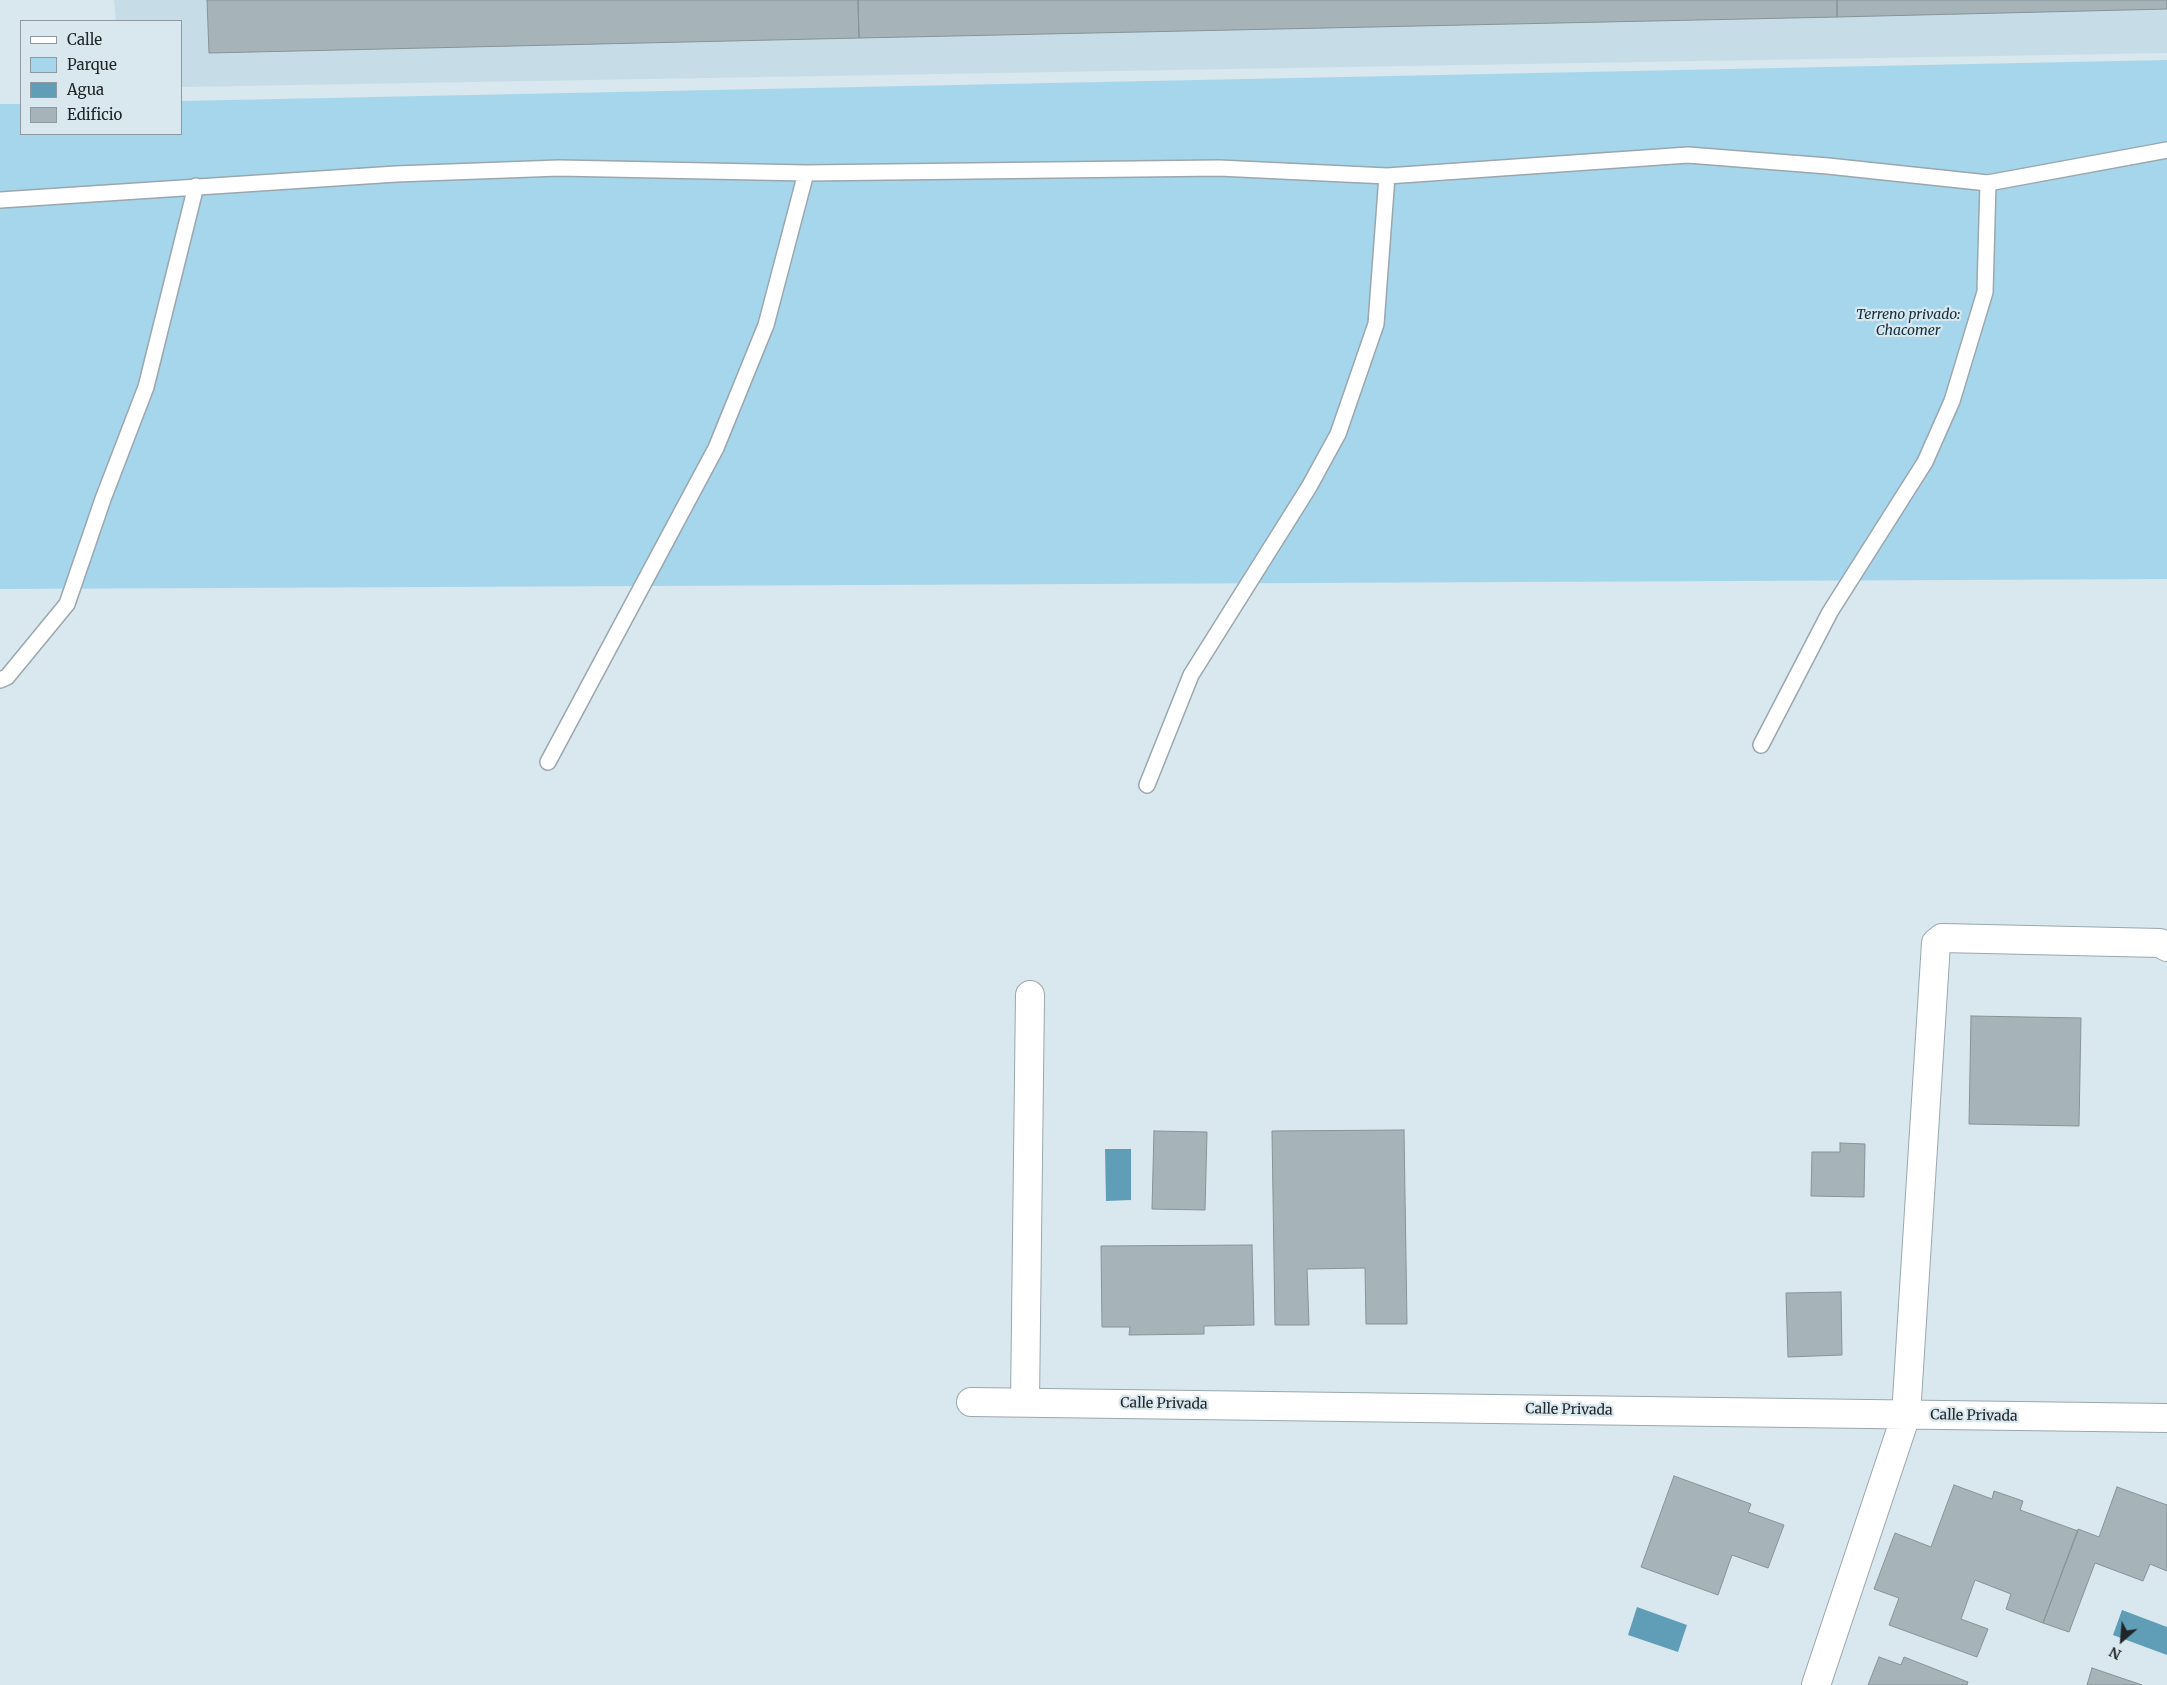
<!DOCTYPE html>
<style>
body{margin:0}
#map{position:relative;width:2167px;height:1685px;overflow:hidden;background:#d9e7ee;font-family:Merriweather,serif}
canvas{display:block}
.legend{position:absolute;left:20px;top:20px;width:162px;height:115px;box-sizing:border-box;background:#d9e7ee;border:1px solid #8f999f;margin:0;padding:6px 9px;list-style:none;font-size:15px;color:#202528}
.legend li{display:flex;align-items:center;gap:10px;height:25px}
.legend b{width:25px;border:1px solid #8f999f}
.north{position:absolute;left:2097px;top:1615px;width:50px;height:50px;-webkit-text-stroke:4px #d9e7ee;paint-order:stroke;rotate:207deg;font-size:14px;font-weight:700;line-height:20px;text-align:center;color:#202528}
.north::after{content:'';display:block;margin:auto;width:18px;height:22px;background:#202528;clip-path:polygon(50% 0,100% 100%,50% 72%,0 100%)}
</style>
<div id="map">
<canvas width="2167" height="1685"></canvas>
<ul class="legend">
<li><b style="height:6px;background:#fff"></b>Calle</li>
<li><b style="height:14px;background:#a5d6ec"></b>Parque</li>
<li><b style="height:14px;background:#609eb8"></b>Agua</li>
<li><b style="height:14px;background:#a6b3b9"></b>Edificio</li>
</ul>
<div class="north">N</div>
</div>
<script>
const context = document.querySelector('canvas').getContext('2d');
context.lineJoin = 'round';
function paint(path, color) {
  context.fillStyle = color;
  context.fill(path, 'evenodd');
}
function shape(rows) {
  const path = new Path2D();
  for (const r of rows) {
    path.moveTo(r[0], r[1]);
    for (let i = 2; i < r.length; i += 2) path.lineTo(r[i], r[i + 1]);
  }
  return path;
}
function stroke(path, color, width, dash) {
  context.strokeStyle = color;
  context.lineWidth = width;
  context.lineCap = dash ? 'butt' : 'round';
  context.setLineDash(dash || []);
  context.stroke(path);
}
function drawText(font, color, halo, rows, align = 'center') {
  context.font = font + ' Merriweather,serif';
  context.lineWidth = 4.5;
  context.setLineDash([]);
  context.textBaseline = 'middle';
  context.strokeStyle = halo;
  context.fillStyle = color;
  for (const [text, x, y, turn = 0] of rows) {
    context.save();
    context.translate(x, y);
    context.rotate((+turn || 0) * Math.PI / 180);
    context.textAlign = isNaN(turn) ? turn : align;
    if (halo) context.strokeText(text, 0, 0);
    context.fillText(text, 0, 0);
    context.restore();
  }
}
const built = shape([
 [114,0,2167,0,2167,53,181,87,181,21,116,21]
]);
const green = shape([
 [2167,60,2167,579,0,589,0,104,21,104,21,134,181,134,181,101]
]);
const water = shape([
 [1105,1149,1131,1149,1131,1200,1106,1201],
 [1637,1607,1687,1625,1678,1652,1628,1635],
 [2122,1610,2167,1627,2167,1655,2113,1635]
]);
const building = shape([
 [207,0,858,0,859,38,209,53,207,0],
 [858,0,1837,0,1837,17,859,38,858,0],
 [1837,0,2167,0,2167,9,1837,17,1837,0],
 [1971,1016,2081,1018,2079,1126,1969,1124,1971,1016],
 [1404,1130,1407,1324,1366,1324,1365,1268,1307,1269,1309,1325,1275,1325,1272,1131,1404,1130],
 [1154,1131,1207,1132,1205,1210,1152,1209,1154,1131],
 [1840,1143,1865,1144,1864,1197,1811,1196,1812,1152,1840,1152,1840,1143],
 [1252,1245,1254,1325,1204,1326,1204,1334,1129,1335,1130,1327,1102,1327,1101,1246,1252,1245],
 [1841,1292,1842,1355,1788,1357,1786,1293,1841,1292],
 [1674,1476,1751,1504,1748,1512,1784,1525,1768,1568,1732,1555,1718,1595,1641,1567,1674,1476],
 [1954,1485,1992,1499,1994,1491,2023,1501,2020,1510,2078,1531,2043,1623,2006,1609,2011,1594,1975,1580,1961,1619,1988,1629,1977,1657,1889,1625,1899,1598,1874,1589,1895,1533,1931,1547,1954,1485],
 [2117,1487,2167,1505,2167,1571,2150,1564,2143,1581,2095,1563,2069,1632,2043,1623,2078,1529,2099,1537,2117,1487],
 [1879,1657,1901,1665,1904,1657,1968,1682,1967,1685,1868,1685,1879,1657],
 [2092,1668,2142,1685,2087,1685,2092,1668]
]);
const service = shape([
 [0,200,396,174,559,168,806,173,1219,168,1387,176,1688,155,1828,166,1988,183,2167,150],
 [0,680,7,677,67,604,103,499,146,387,196,186],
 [1761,745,1830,612,1925,462,1952,401,1985,292,1988,183],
 [548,762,716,448,766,325,806,173],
 [1147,785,1191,675,1309,487,1338,434,1376,324,1387,176]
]);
const minor = shape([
 [971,1402,2167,1418],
 [1025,1402,1030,995],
 [1816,1685,1906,1415,1936,943,1942,938,2160,943,2167,947]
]);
const parkNames = [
 ["Terreno privado:",1908,315],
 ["Chacomer",1908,331]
];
const streetNames = [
 ["Calle Privada",1164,1404,1],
 ["Calle Privada",1569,1410,1],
 ["Calle Privada",1974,1416,1]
];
paint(built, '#c6dde7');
paint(green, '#a5d6ec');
paint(water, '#609eb8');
paint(building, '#a6b3b9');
stroke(building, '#869399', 1);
stroke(service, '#9aa7ae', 18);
stroke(minor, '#9aa7ae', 30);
stroke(service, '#fff', 15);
stroke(minor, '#fff', 28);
drawText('italic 14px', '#102e3a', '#d9e7ee', parkNames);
drawText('14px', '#202528', '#d9e7ee', streetNames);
</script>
